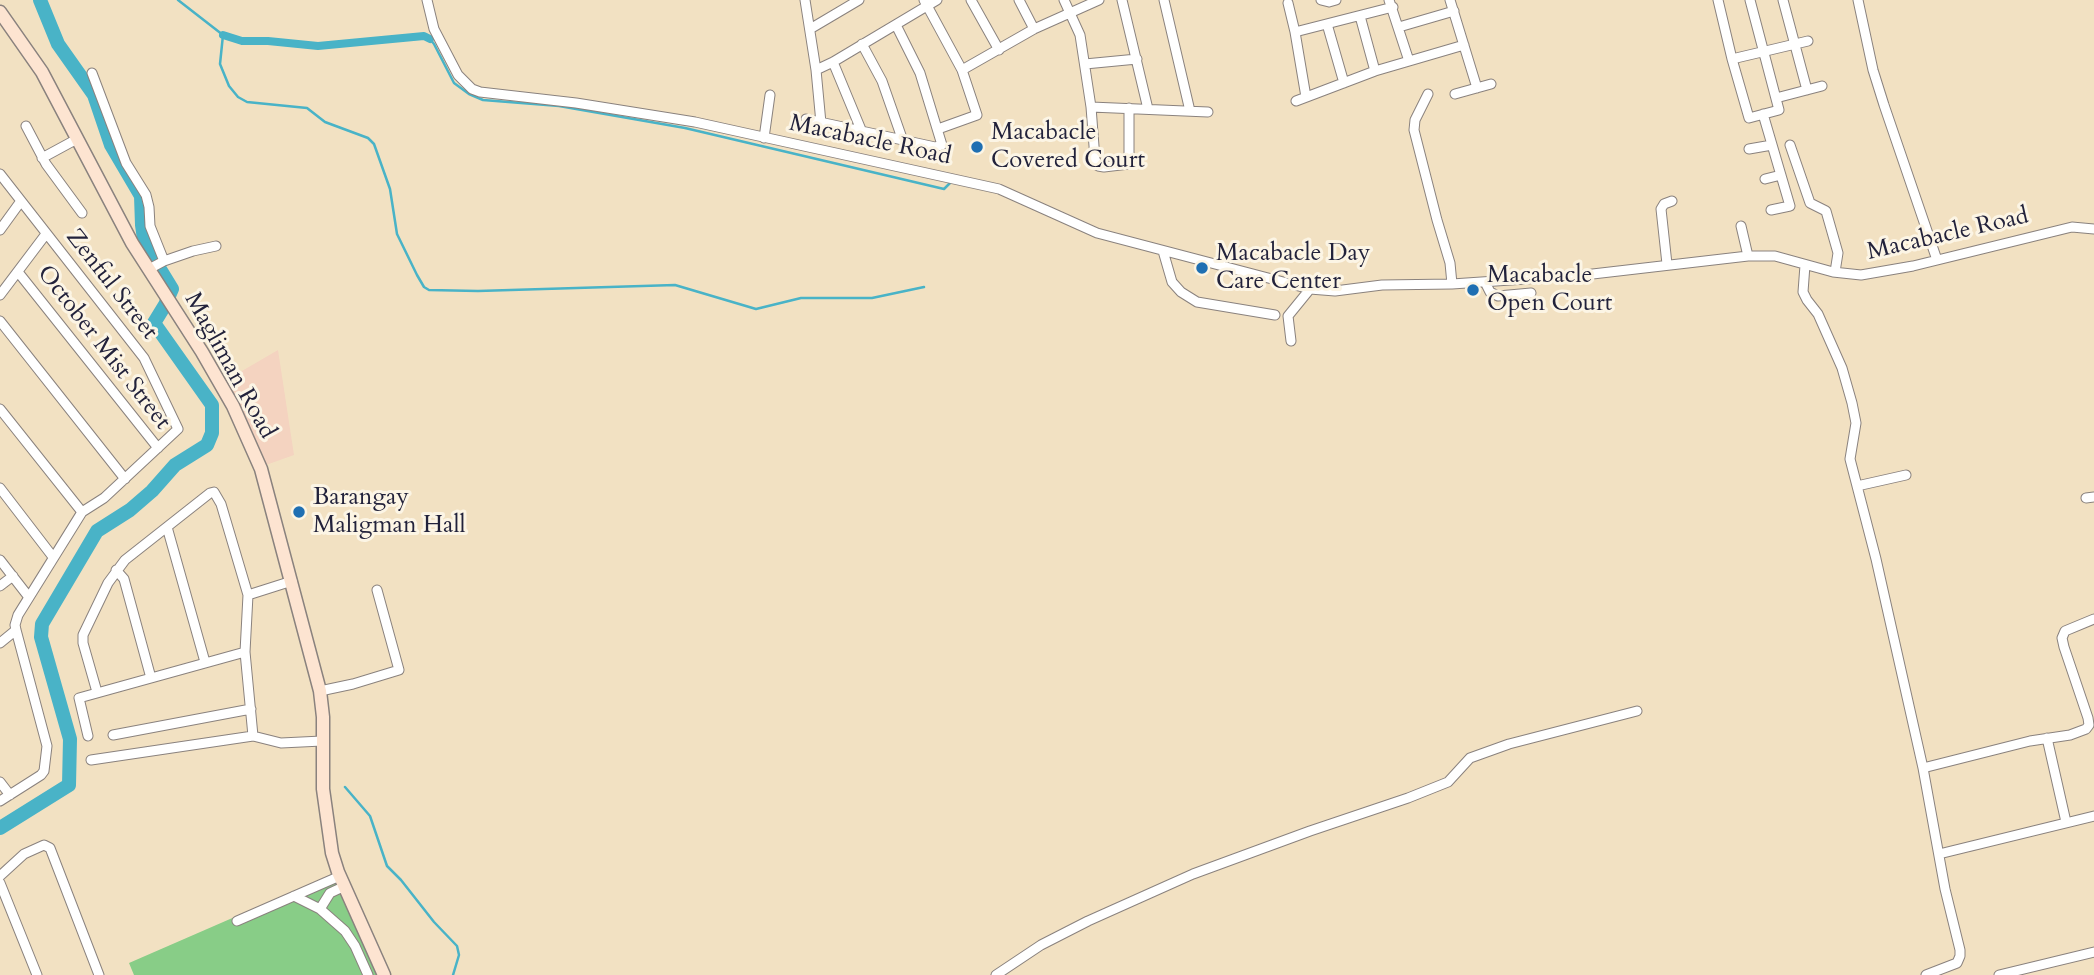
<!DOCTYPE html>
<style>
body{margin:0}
canvas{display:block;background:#f2e1c2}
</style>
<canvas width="2094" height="975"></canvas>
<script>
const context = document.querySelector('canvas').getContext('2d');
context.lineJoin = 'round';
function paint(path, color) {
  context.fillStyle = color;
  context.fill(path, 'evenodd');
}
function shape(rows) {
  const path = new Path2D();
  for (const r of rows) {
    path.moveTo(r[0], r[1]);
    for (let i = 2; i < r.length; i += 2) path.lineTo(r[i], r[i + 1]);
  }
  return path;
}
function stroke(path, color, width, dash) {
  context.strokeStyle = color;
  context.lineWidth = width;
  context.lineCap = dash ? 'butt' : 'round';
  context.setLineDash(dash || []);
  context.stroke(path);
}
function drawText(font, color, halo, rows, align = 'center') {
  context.font = font + ' Cardo,serif';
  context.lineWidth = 6;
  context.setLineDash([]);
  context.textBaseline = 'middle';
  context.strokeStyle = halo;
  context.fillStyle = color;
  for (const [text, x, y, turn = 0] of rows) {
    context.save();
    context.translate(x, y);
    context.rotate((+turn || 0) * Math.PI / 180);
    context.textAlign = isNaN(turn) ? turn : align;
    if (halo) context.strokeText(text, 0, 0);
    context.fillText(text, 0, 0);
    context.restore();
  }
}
const built = shape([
 [278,350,294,455,266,465,243,412,223,382]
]);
const green = shape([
 [338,872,384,975,134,975,129,963]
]);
const stream = shape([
 [178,0,223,35,220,64,229,86,238,97,247,102,307,108,325,122,368,138,374,144,390,189,397,234,417,275,424,287,429,290,478,291,675,285,756,309,801,298,872,298,924,287],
 [430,39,434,44,454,83,469,94,483,100,559,106,685,128,944,189,951,182],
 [289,43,318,46],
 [345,787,370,816,387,866,401,880,434,922,457,946,459,955,453,975]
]);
const canal = shape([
 [223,35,242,41,268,41,318,46,424,36,430,39]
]);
const river = shape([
 [0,828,69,785,70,739,41,637,42,624,97,531,130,510,152,491,175,465,207,445,212,433,212,405,154,323,165,305,172,289,150,253,144,239,142,225,141,196,111,145,94,95,58,44,40,0]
]);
const street = shape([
 [427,0,434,29,458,75,472,89,480,92,576,103,695,122,999,189,1097,233,1310,289,1335,291,1382,285,1452,284,1584,275,1748,256,1775,256,1833,272,1861,275,1913,266,2072,227,2094,229],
 [805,0,816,70,821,123],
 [924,0,962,70,977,115,938,129],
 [971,0,999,50],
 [1019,0,1034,29],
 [1064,0,1080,35,1091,107,1095,159,1098,166,1104,167,1129,164,1129,108],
 [1122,0,1148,109],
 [1164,0,1190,111],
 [1321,0,1329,2,1336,0],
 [1389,0,1409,61],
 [1450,0,1477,88],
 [1718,0,1732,59,1749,118,1779,110,1750,0],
 [1783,0,1807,90],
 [1858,0,1873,70,1884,105,1937,260],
 [1288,3,1295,32,1306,97],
 [1360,16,1375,71],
 [1327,24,1344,83],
 [1399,27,1454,11],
 [810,29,859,0],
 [1295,32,1393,7],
 [862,44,882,81,903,141],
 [1732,59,1808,41],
 [833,62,862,132],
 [1085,64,1137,59],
 [816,70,833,62,937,0],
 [962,70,1034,29,1099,0],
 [92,73,126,163,146,195,149,207,150,226,164,261],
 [1428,94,1415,120,1414,130,1437,220,1450,263,1452,284],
 [1455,94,1491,84],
 [1776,98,1822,86],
 [1296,101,1375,71,1464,45],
 [1091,107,1208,112],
 [1763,114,1790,206,1771,210],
 [806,119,935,147,942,145,920,73,896,25],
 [26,126,46,164,82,213],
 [764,138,770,95],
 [1790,145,1810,203,1826,211,1838,253,1835,272],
 [1749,149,1772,145],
 [42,158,77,139],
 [0,174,144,358,178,429,104,498,82,512,18,615,15,625,16,630,47,746,44,771,41,775,0,801],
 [1765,179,1781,175],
 [1741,226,1748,256],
 [0,230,21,201],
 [1163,251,1172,282,1181,292,1197,302,1275,315],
 [1667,264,1661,209,1664,204,1672,201],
 [1805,265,1803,292,1807,300,1818,314,1842,368,1852,403,1856,423,1850,459,1876,559,1923,768,1945,889,1960,950,1960,956,1957,963,1926,975],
 [149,269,164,261,193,251,216,246],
 [18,272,158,448],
 [1485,282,1490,292,1498,296,1531,293],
 [0,295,46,234],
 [0,321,125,479],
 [1291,341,1288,316,1310,289],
 [0,409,82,512],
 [1857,486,1906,475],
 [0,488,53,557],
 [2086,498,2094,497],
 [167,527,205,662],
 [0,560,28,596],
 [116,570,124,579,151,678],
 [0,586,13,576],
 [248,595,292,581],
 [0,643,16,630],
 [320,691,353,684,399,670,377,590],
 [113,735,251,709],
 [88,736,79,698,245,652],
 [253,736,281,743,322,741],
 [2047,738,2066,822],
 [91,760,253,736,245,652,248,595,221,504,214,492,210,493,125,560,108,583,83,635,83,643,97,692],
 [1923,768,2030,741,2070,735,2086,729,2089,725,2088,718,2064,647,2062,638,2065,631,2094,619],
 [0,782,10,795],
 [1939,854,2094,816],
 [0,876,24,854,44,845,50,848,99,975],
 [0,883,37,975],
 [294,896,320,909,345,931,355,946,368,975],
 [320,909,330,893,345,886],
 [237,921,340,876],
 [996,975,1041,945,1088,921,1193,874,1310,831,1408,798,1448,782,1470,758,1509,744,1637,711],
 [1999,975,2094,952]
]);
const secondary = shape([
 [0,12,42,72,132,243,202,352,233,406,261,469,320,691,323,717,323,789,332,853,338,872,384,975]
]);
const markers = [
 [977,147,7,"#1f6fb2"],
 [1202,268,7,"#1f6fb2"],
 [1473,290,7,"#1f6fb2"],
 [299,512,7,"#1f6fb2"]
];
const poiNames = [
 ["Macabacle",991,133],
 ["Covered Court",991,161],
 ["Macabacle Day",1216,254],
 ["Care Center",1216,282],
 ["Macabacle",1487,276],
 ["Open Court",1487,304],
 ["Barangay",313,498],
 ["Maligman Hall",313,526]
];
const streetNames = [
 ["Macabacle Road",870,141,12],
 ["Macabacle Road",1948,235,-13],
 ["Zenful Street",111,285,52],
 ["October Mist Street",103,348,52],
 ["Magliman Road",229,366,61]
];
paint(built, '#f4d3c0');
paint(green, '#88cd87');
stroke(stream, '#49b3c7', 2.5);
stroke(canal, '#49b3c7', 8);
stroke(river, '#49b3c7', 14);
stroke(street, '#8a827e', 11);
stroke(secondary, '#8a827e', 15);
stroke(street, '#fff', 9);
stroke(secondary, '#fde4d1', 12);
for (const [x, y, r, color] of markers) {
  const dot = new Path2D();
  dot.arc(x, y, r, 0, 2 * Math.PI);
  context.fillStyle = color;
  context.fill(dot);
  stroke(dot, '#fcf5e5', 2.5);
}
drawText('24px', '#22223b', '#fcf5e5', poiNames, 'left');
drawText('24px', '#22223b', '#fcf5e5', streetNames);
</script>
